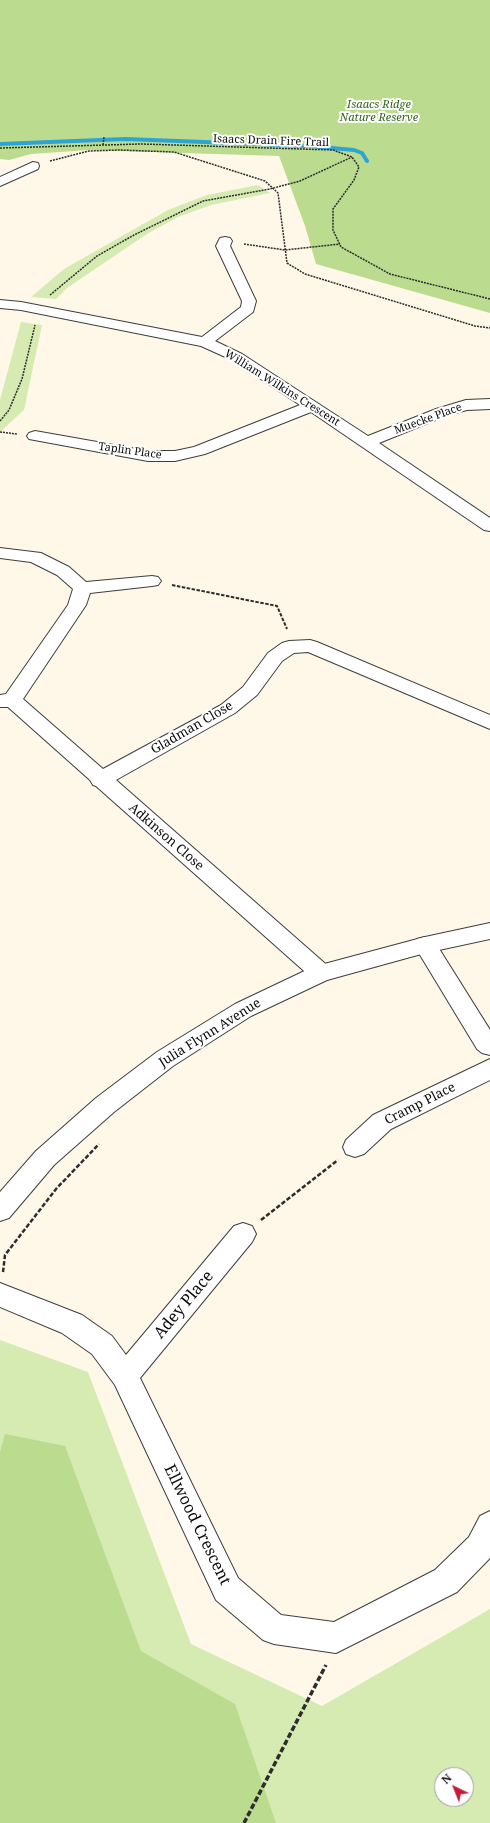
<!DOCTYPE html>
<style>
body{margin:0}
#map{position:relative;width:490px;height:1823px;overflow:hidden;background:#fff8e8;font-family:"Noto Serif",serif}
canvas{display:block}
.north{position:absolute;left:434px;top:1767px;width:40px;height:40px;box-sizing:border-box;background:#fff;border:1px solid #9d9d9d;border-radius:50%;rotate:317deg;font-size:11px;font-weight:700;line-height:16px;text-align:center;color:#0b0b0b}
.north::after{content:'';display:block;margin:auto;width:14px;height:18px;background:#c11d37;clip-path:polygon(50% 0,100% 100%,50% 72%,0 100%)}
</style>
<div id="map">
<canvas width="490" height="1823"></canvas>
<div class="north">N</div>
</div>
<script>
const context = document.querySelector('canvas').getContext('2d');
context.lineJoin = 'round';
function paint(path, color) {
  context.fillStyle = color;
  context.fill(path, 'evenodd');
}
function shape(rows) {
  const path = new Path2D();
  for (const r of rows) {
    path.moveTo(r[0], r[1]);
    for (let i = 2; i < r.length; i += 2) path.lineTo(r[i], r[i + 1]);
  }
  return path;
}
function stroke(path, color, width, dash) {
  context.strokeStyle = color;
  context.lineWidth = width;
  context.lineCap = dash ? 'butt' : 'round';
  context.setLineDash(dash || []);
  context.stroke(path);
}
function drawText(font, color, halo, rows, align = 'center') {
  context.font = font + ' "Noto Serif",serif';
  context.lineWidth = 4;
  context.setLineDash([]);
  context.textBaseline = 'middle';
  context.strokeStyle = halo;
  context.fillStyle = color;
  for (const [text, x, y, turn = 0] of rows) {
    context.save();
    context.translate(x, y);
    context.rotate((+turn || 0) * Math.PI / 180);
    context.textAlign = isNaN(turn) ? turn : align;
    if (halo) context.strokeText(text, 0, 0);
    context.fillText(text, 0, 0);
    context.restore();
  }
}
const green = shape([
 [258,185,270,193,211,205,178,217,147,234,67,288,56,299,31,297,64,269,168,210,207,195],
 [21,322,42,325,24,410,0,432,0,400],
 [0,1340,88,1372,191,1644,322,1706,490,1609,490,1823,0,1823],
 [442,1775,466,1775,466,1799,442,1799]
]);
const forest = shape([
 [0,0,490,0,490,313,316,264,305,226,279,156,89,150,31,154,9,160,0,159],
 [5,1434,65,1446,141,1651,235,1704,276,1823,0,1823,0,1452]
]);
const stream = shape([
 [0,144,125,139,309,146,354,150,362,153,367,161]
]);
const pathFar3 = shape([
 [103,145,104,137],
 [0,148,141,144,333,150,352,157,359,167,354,180,333,209,333,230,341,247,390,274,490,299],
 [50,161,89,151,119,150,174,152,265,181,278,193,287,263,305,274,475,326,490,328],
 [244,244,285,250,340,244],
 [50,295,97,256,134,235,203,201,270,189,300,181,352,157],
 [0,421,9,410,22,379,35,325],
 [0,432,17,434]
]);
const pathFar2 = shape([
 [172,585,277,606,287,629]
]);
const pathFar1 = shape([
 [261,1220,338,1160],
 [3,1272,5,1255,56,1189,99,1144]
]);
const path = shape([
 [244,1823,326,1665]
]);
const minor = shape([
 [33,162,38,163,39,166,38,169,0,186,0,177,33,162],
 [225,237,230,238,232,241,230,246,256,301,253,312,215,341,242,354,368,436,436,409,466,400,490,399,490,409,467,410,448,415,379,443,490,518,490,531,484,530,311,412,205,454,175,461,148,461,29,439,27,436,29,433,35,431,148,451,175,451,194,447,300,405,232,360,201,346,21,310,0,308,0,300,21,302,202,337,241,307,242,301,216,246,220,238,225,237],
 [0,548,41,553,69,567,86,582,152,576,158,577,161,581,158,585,152,586,90,593,86,605,23,699,103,769,221,705,243,687,268,653,282,643,289,641,310,640,317,642,490,715,490,729,308,652,294,653,282,661,257,695,235,713,116,780,329,967,332,973,329,979,321,982,313,979,96,786,93,785,90,780,8,707,0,707,0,695,6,694,68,605,73,589,57,575,31,562,0,558,0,548],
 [425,937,433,939,490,1030,490,1055,482,1053,477,1049,414,945,417,939,425,937],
 [490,1059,490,1080,391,1129,364,1154,355,1157,346,1154,343,1147,346,1140,373,1115,490,1059],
 [243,1223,252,1226,256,1234,252,1242,140,1378,238,1578,281,1615,334,1622,435,1570,469,1537,480,1516,490,1511,490,1558,457,1592,336,1653,274,1644,263,1640,216,1600,115,1385,92,1354,62,1333,0,1307,0,1283,82,1315,112,1336,126,1355,234,1226,243,1223]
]);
const tertiary = shape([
 [490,923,490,939,425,953,327,980,251,1016,173,1066,114,1112,54,1165,9,1218,0,1221,0,1192,36,1151,96,1098,157,1052,235,1004,313,967,425,937,490,923]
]);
const farParknames = [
 ["Isaacs Ridge",379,105],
 ["Nature Reserve",379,118]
];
const farStreetnames = [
 ["Isaacs Drain Fire Trail",271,141,2],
 ["William Wilkins Crescent",282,388,32],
 ["Muecke Place",428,419,-20],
 ["Taplin Place",130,451,8]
];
const streetNames = [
 ["Gladman Close",192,728,-30],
 ["Adkinson Close",166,837,41],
 ["Julia Flynn Avenue",210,1033,-32],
 ["Cramp Place",420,1104,-27]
];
const nearStreetnames = [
 ["Adey Place",184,1305,-50],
 ["Ellwood Crescent",197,1525,64]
];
paint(green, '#d5ebb1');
paint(forest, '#bbdc8f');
stroke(stream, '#2da4d4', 4);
stroke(minor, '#3e3e3e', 2);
stroke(tertiary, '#3e3e3e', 2);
stroke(pathFar3, '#2d2d2d', 1.5, [2, 1]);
stroke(pathFar2, '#2d2d2d', 2, [3.5, 1.5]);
stroke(pathFar1, '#2d2d2d', 2.5, [4.5, 2]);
stroke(path, '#2d2d2d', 3.5, [5.5, 2.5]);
paint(minor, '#fff');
paint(tertiary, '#fff');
drawText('italic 11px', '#316419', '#fff', farParknames);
drawText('11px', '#0b0b0b', '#fff', farStreetnames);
drawText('13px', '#0b0b0b', '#fff', streetNames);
drawText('16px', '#0b0b0b', '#fff', nearStreetnames);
</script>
